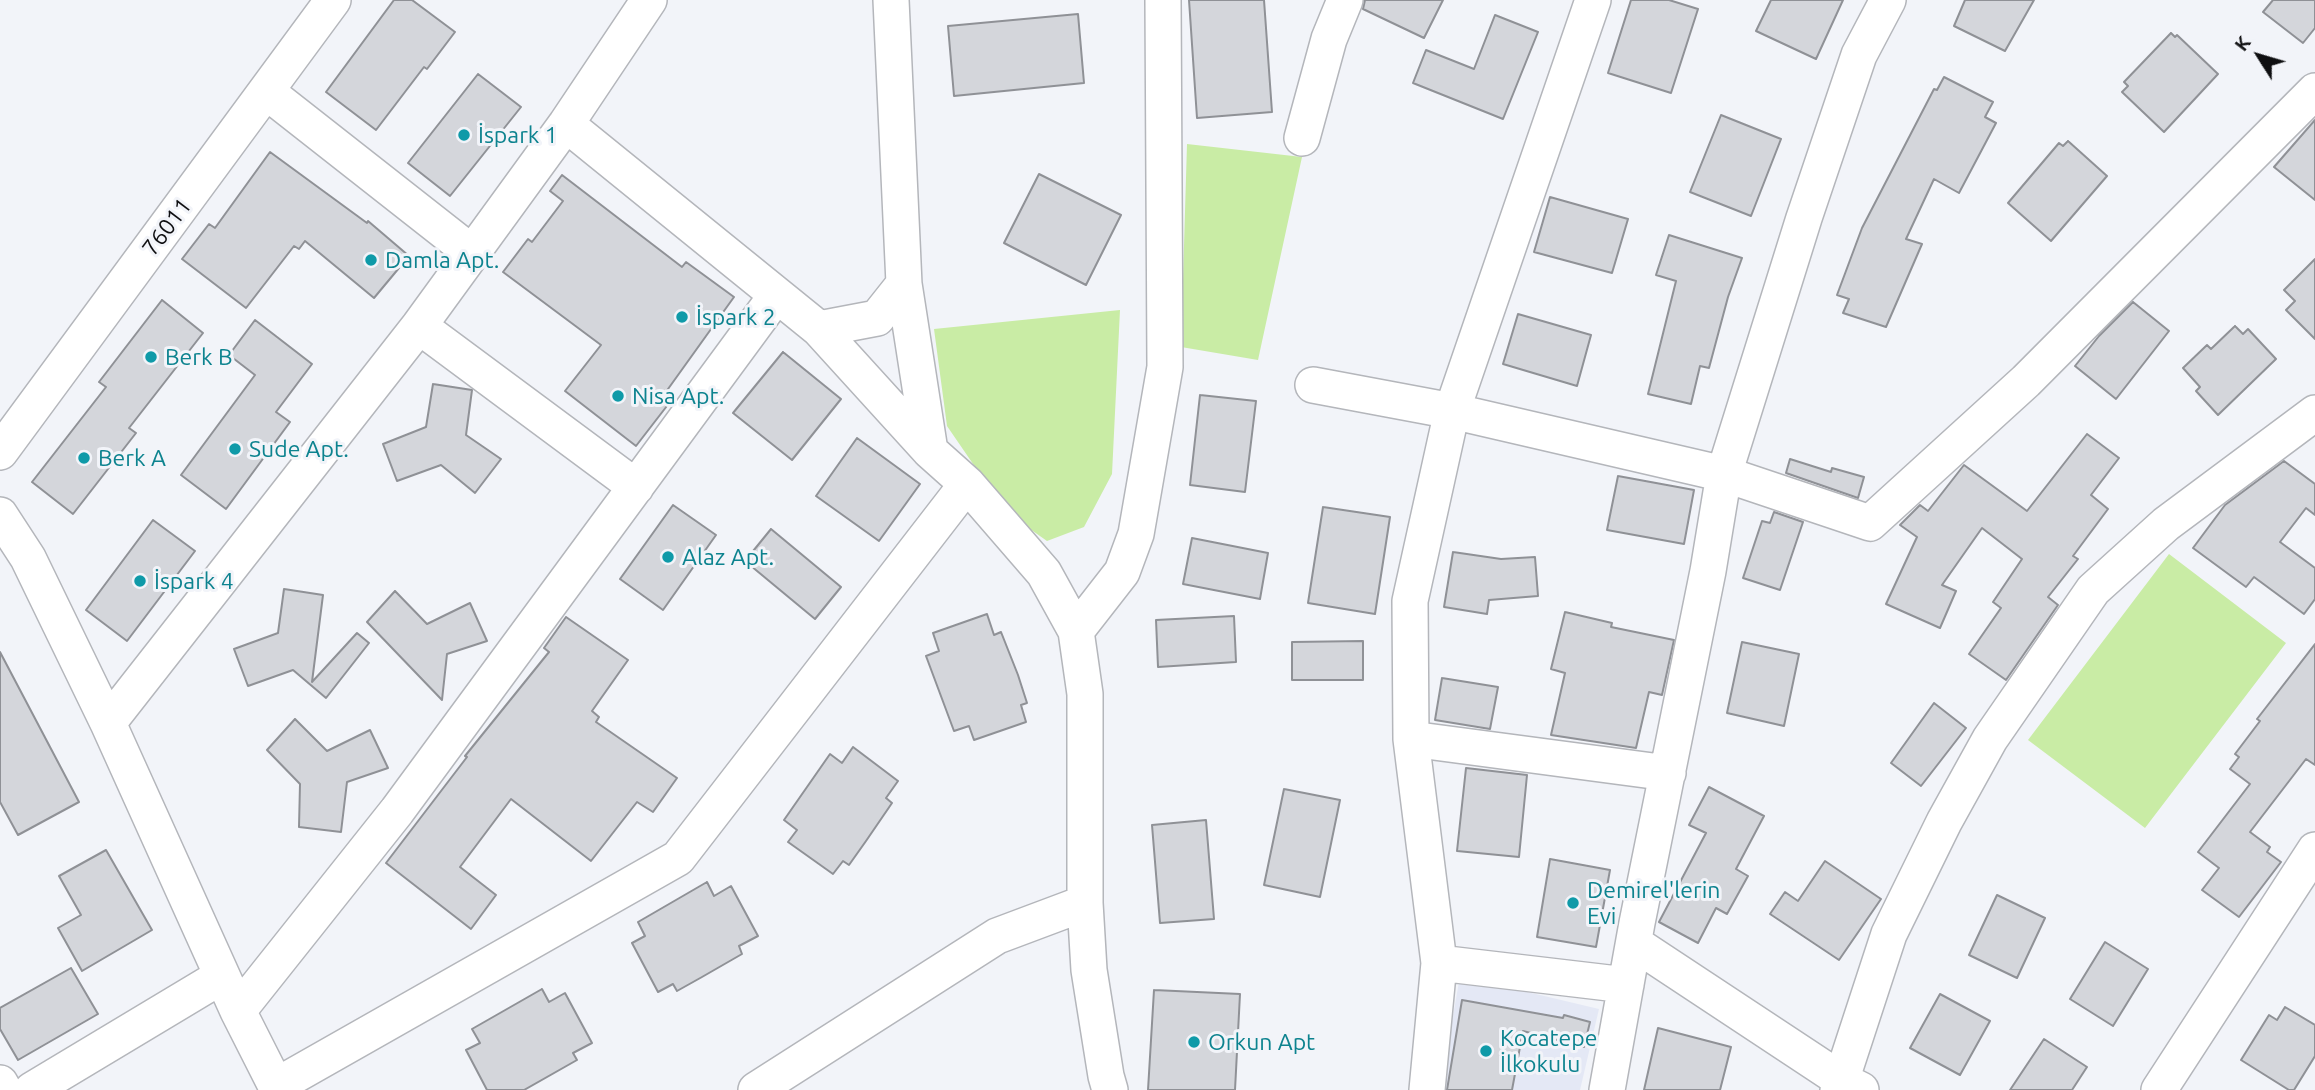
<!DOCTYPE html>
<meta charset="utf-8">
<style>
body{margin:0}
#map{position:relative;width:2315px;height:1090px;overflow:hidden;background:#f2f4f9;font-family:Ubuntu,sans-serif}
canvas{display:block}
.north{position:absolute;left:2224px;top:21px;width:70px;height:70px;-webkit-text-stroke:5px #f2f4f9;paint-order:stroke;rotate:307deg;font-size:19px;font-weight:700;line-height:28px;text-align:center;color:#0f0f11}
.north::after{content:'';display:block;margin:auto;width:24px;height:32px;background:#0f0f11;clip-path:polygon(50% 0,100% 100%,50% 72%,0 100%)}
</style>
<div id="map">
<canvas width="2315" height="1090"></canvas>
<div class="north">K</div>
</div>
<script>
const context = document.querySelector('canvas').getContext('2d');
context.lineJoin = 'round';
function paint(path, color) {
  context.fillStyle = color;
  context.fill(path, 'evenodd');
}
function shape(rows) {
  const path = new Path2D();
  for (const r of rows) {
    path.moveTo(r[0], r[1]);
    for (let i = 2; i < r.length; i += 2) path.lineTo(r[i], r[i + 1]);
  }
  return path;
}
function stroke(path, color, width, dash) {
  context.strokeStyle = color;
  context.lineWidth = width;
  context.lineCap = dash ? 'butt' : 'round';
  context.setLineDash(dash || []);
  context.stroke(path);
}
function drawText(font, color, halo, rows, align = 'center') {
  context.font = font + ' Ubuntu,sans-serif';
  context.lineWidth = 6;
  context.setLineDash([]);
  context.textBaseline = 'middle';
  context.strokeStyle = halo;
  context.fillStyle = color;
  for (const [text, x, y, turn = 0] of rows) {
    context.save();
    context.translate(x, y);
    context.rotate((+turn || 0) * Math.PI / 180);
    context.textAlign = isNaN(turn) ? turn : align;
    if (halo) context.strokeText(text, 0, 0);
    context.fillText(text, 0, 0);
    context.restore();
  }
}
const built = shape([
 [1460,976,1599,1009,1580,1090,1440,1090]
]);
const green = shape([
 [1187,144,1302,157,1258,360,1181,347],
 [1120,310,1112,474,1084,527,1047,541,1006,512,947,426,934,329],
 [2169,554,2286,643,2145,828,2028,740]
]);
const building = shape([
 [394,0,412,0,455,32,427,69,424,67,376,130,326,92,394,0],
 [1189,0,1264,0,1272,112,1197,118,1189,0],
 [1365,0,1443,0,1424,38,1363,9,1365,0],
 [1631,0,1669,0,1698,9,1671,93,1608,73,1631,0],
 [1771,0,1843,0,1816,59,1756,31,1771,0],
 [1965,0,2034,0,2005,51,1954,26,1965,0],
 [2273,0,2315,0,2315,28,2303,43,2263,12,2273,0],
 [1078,14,1084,83,954,96,948,26,1078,14],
 [1495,15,1538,32,1503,119,1413,83,1426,50,1474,69,1495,15],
 [2171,33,2175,37,2177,35,2218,74,2164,132,2122,92,2128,86,2124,82,2171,33],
 [478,74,521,107,450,196,408,163,478,74],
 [1944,77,1993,102,1985,117,1996,123,1959,193,1934,179,1906,239,1922,244,1886,327,1843,313,1849,299,1837,295,1862,228,1934,89,1937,90,1944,77],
 [1721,115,1781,139,1751,216,1690,192,1721,115],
 [2315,120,2315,200,2274,167,2315,120],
 [2068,141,2107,176,2051,241,2008,203,2059,143,2063,146,2068,141],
 [270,152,367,223,368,221,409,256,374,298,305,241,299,249,294,246,246,308,182,259,209,224,215,228,270,152],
 [1039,174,1121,215,1086,285,1004,243,1039,174],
 [562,175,682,267,686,262,734,297,663,396,670,402,636,446,565,391,601,345,503,272,528,239,532,242,563,201,550,191,562,175],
 [1550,197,1628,219,1612,273,1534,252,1550,197],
 [1669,235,1742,258,1728,297,1709,368,1700,366,1691,404,1648,394,1676,281,1656,275,1669,235],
 [2315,259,2315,339,2286,310,2295,301,2284,290,2315,259],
 [162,300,203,333,129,428,136,433,73,514,32,482,106,387,99,382,162,300],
 [2133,302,2169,331,2116,399,2075,366,2099,336,2133,302],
 [1518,314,1591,335,1577,386,1503,364,1518,314],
 [255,320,312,364,276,412,290,422,226,509,181,475,255,375,229,355,255,320],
 [2235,326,2243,334,2248,329,2276,359,2218,415,2196,391,2200,387,2183,368,2207,345,2211,349,2235,326],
 [783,352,841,399,792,460,733,413,783,352],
 [433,384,472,390,466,435,501,459,475,493,441,465,397,481,383,444,426,427,433,384],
 [1200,395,1256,401,1245,492,1190,485,1200,395],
 [2087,434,2119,458,2091,495,2108,509,2073,556,2078,559,2048,597,2058,605,2006,680,1969,654,2001,608,1993,602,2022,559,1982,528,1942,585,1956,591,1940,628,1886,604,1917,537,1900,525,1920,505,1928,511,1964,465,2027,511,2087,434],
 [857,438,920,484,879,541,816,496,857,438],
 [1790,459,1831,472,1832,468,1864,477,1858,498,1786,473,1790,459],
 [2284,461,2315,484,2315,515,2306,508,2280,542,2315,568,2315,599,2304,614,2254,577,2246,587,2193,548,2225,505,2284,461],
 [1618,476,1694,490,1684,544,1607,530,1618,476],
 [673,505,716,535,663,610,620,579,673,505],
 [1323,507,1390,517,1375,614,1308,603,1323,507],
 [1774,512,1803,522,1780,590,1743,578,1762,521,1770,523,1774,512],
 [153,520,195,551,127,641,86,610,153,520],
 [771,529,841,587,815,619,745,561,771,529],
 [1192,538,1268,553,1260,599,1183,584,1192,538],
 [1453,552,1501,559,1535,557,1538,596,1489,600,1487,614,1444,607,1453,552],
 [284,589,323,595,312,682,357,633,369,643,326,698,293,670,248,686,234,649,278,633,284,589],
 [395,591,427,624,470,603,487,641,447,654,442,700,367,622,395,591],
 [1565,612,1612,623,1611,627,1674,640,1662,695,1649,692,1636,748,1551,735,1565,673,1551,669,1565,612],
 [987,614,994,635,1001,632,1018,675,1027,703,1021,705,1026,722,974,740,969,726,954,731,926,656,939,651,933,633,987,614],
 [1234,616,1236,662,1158,667,1156,620,1234,616],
 [566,617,628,660,592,711,599,717,596,722,677,778,653,812,637,802,591,861,511,799,460,867,496,895,471,929,386,863,467,757,465,756,549,652,544,648,566,617],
 [1363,641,1363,680,1292,680,1292,642,1363,641],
 [1742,642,1799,654,1784,726,1727,713,1742,642],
 [2315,644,2315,765,2306,759,2250,832,2270,847,2267,852,2281,862,2239,917,2202,890,2219,868,2198,852,2250,784,2230,769,2239,757,2235,754,2260,721,2257,719,2315,644],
 [0,652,79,802,18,835,0,802,0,652],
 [1442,678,1498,687,1490,729,1435,720,1442,678],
 [1934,703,1966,728,1921,786,1891,763,1934,703],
 [295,719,327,751,370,730,388,768,347,782,341,832,299,827,300,784,267,750,295,719],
 [853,747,898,781,886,798,892,803,866,841,849,865,843,861,833,874,788,842,797,830,784,820,830,754,842,763,853,747],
 [1466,768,1527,775,1519,857,1457,851,1466,768],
 [1709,787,1764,816,1736,869,1748,876,1727,914,1716,908,1698,943,1659,922,1706,833,1689,825,1709,787],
 [1284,789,1340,800,1320,897,1264,885,1284,789],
 [1206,820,1214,919,1160,923,1152,825,1206,820],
 [106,850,152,930,82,971,58,928,81,915,59,876,106,850],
 [1550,859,1610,870,1596,947,1537,937,1550,859],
 [1825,861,1881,899,1839,960,1770,914,1785,892,1798,901,1825,861],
 [707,882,714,896,731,886,758,936,739,946,742,954,702,977,677,991,673,984,658,992,632,943,645,936,638,922,707,882],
 [1997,895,2045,918,2017,978,1969,955,1997,895],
 [2105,942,2148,969,2113,1026,2070,999,2105,942],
 [71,968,98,1014,18,1060,0,1029,0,1008,71,968],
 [542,989,549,1002,565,993,592,1043,573,1053,577,1060,524,1090,487,1090,466,1050,480,1043,472,1029,542,989],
 [1154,990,1240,994,1235,1090,1148,1090,1154,990],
 [1940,994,1990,1021,1960,1075,1910,1048,1940,994],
 [1462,1000,1563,1018,1564,1015,1590,1022,1584,1047,1523,1031,1512,1090,1447,1090,1462,1000],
 [2285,1007,2315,1025,2315,1056,2294,1090,2289,1090,2241,1060,2269,1015,2277,1020,2285,1007],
 [1658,1028,1731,1047,1720,1090,1644,1090,1658,1028],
 [2044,1039,2087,1067,2072,1090,2010,1090,2044,1039]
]);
const minor = shape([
 [891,0,904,284,930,451,967,484,1044,573,1076,631,1085,694,1085,903,1089,970,1106,1076,1110,1090],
 [1593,0,1452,411,1724,474,1870,523,2026,381,2315,91],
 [267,92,472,253],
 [566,124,819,329,930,451],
 [1302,138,1329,39,1345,0],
 [419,326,636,487],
 [819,329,877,318,904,284],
 [1313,385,1452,411,1410,601,1411,739,1439,963,1427,1090],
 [0,452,333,0],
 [0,515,28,558,108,723,238,1011,397,811,776,296],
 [1076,631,1122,572,1136,534,1165,367,1163,0],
 [108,723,419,326,566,124,649,0],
 [1411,739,1668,773],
 [1634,943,1843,1081,1861,1090],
 [1439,963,1626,985],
 [238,1011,278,1090],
 [0,1083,4,1090],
 [276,1086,678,858,967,484],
 [32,1090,222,976],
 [756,1090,997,936,1085,903],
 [1607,1090,1637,923,1708,571,1724,474,1804,218,1859,55,1888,0],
 [1838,1090,1889,934,1944,822,1990,739,2093,590,2166,524,2315,413],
 [2159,1090,2315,850]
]);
const markers = [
 [464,135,7,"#0f9aa8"],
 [371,260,7,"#0f9aa8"],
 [682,317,7,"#0f9aa8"],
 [151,357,7,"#0f9aa8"],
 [618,396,7,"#0f9aa8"],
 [235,449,7,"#0f9aa8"],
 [84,458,7,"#0f9aa8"],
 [668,557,7,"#0f9aa8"],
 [140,581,7,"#0f9aa8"],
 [1573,903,7,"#0f9aa8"],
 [1194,1042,7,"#0f9aa8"],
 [1486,1051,7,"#0f9aa8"]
];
const cultureNames = [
 ["İspark 1",478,135],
 ["Damla Apt.",385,260],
 ["İspark 2",696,317],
 ["Berk B",165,357],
 ["Nisa Apt.",632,396],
 ["Sude Apt.",249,449],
 ["Berk A",98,458],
 ["Alaz Apt.",682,557],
 ["İspark 4",154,581],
 ["Demirel'lerin",1587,890],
 ["Evi",1587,916],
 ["Kocatepe",1500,1038],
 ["İlkokulu",1500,1064],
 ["Orkun Apt",1208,1042]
];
const streetNames = [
 ["76011",167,227,-53]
];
paint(built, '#e4e8f5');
paint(green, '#c9eca5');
paint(building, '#d4d6db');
stroke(building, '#8f9196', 2);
stroke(minor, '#b4b6bb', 38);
stroke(minor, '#fff', 35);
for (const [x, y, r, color] of markers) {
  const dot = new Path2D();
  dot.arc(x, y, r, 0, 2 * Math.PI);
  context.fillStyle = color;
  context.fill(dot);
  stroke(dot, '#f2f4f9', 2.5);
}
drawText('23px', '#0d838f', '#f2f4f9', cultureNames, 'left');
drawText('23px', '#0f0f11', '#f2f4f9', streetNames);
</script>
